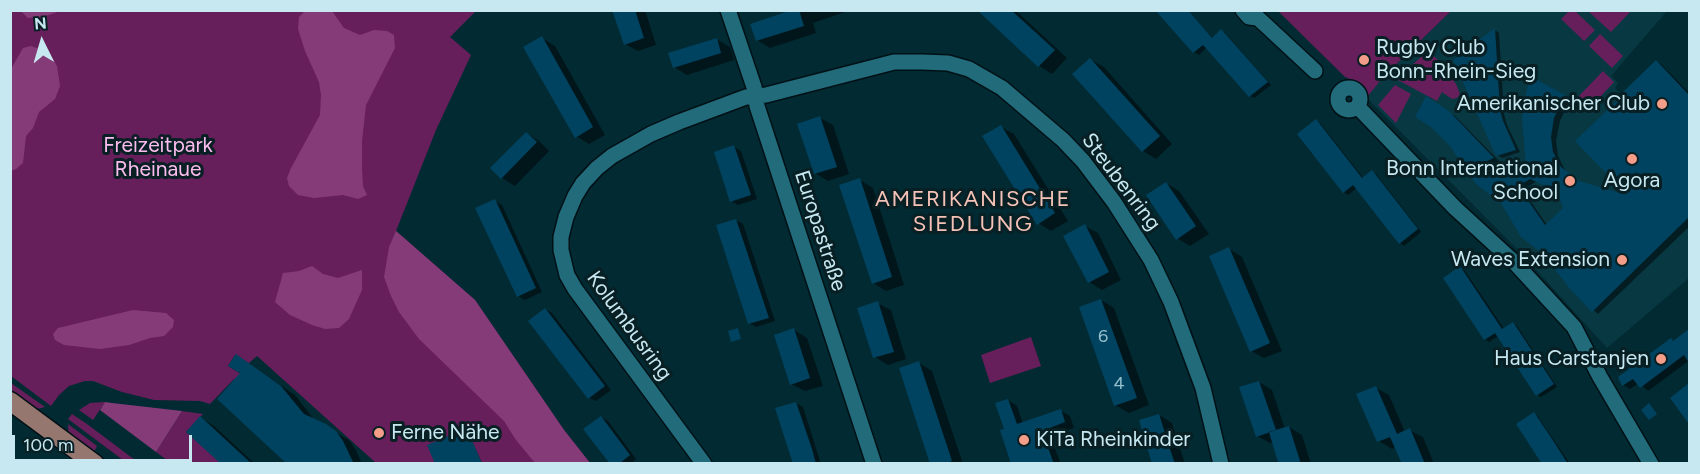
<!DOCTYPE html>
<meta charset="utf-8">
<style>
body{margin:0}
#map{position:relative;width:1700px;height:474px;overflow:hidden;background:#022a32;font-family:Figtree,sans-serif}
canvas{display:block}
.frame{position:absolute;inset:0;border:12px solid #c7e8f1;pointer-events:none}
.north{position:absolute;left:12px;top:12px;width:60px;height:60px;-webkit-text-stroke:4px #081f24;paint-order:stroke;rotate:355deg;font-size:16px;font-weight:700;line-height:24px;text-align:center;color:#c7e8f1}
.north::after{content:'';display:block;margin:auto;width:21px;height:27px;background:#c7e8f1;clip-path:polygon(50% 0,100% 100%,50% 72%,0 100%)}
.scale{position:absolute;left:12px;top:435px;width:180px;height:27px;box-sizing:border-box;border:3px solid #c7e8f1;border-top:0;padding-left:8px;font-size:18px;line-height:21px;white-space:nowrap;color:#c7e8f1;-webkit-text-stroke:4px #081f24;paint-order:stroke}
</style>
<div id="map">
<canvas width="1700" height="474"></canvas>
<div class="frame"></div>
<div class="north">N</div>
<div class="scale">100 m</div>
</div>
<script>
const context = document.querySelector('canvas').getContext('2d');
context.lineJoin = 'round';
function paint(path, color) {
  context.fillStyle = color;
  context.fill(path, 'evenodd');
}
function shape(rows) {
  const path = new Path2D();
  for (const r of rows) {
    if (r.length === 3) {
      path.moveTo(r[0] + r[2], r[1]);
      path.arc(r[0], r[1], r[2], 0, 2 * Math.PI);
      continue;
    }
    path.moveTo(r[0], r[1]);
    for (let i = 2; i < r.length; i += 2) path.lineTo(r[i], r[i + 1]);
  }
  return path;
}
function stroke(path, color, width, dash) {
  context.strokeStyle = color;
  context.lineWidth = width;
  context.lineCap = dash ? 'butt' : 'round';
  context.setLineDash(dash || []);
  context.stroke(path);
}
function drawText(font, color, halo, rows, align = 'center') {
  context.font = font + ' Figtree,sans-serif';
  context.lineWidth = 6;
  context.setLineDash([]);
  context.textBaseline = 'middle';
  context.strokeStyle = halo;
  context.fillStyle = color;
  for (const [text, x, y, turn = 0] of rows) {
    context.save();
    context.translate(x, y);
    context.rotate((+turn || 0) * Math.PI / 180);
    context.textAlign = isNaN(turn) ? turn : align;
    if (halo) context.strokeText(text, 0, 0);
    context.fillText(text, 0, 0);
    context.restore();
  }
}
const built = shape([
 [1451,11,1667,11,1611,76,1618,83,1615,88,1689,166,1689,278,1607,348,1519,251,1369,100,1368,96,1384,76]
]);
const green = shape([
 [1570,10,1575,11,1595,30,1584,41,1561,19],
 [11,11,476,11,450,37,471,55,436,130,396,231,475,300,564,430,590,463,482,463,466,428,435,463,376,463,257,356,249,363,235,355,228,366,250,380,234,379,210,404,200,401,154,400,122,392,93,381,85,381,69,386,59,395,51,406,11,376],
 [1278,11,1451,11,1384,76,1368,96,1364,87,1358,82,1345,77],
 [1588,11,1631,11,1611,32],
 [1600,34,1623,56,1612,68,1589,46],
 [1428,51,1439,61,1456,84,1460,94,1457,98,1452,99,1442,92,1437,101,1396,79],
 [1603,71,1614,82,1590,108,1578,97],
 [1395,85,1411,94,1396,123,1378,105],
 [1031,337,1041,366,990,383,981,355],
 [11,383,45,407,33,410,11,394],
 [105,402,93,420,79,410,90,403],
 [182,411,203,414,186,432,221,463,171,463,156,452],
 [72,414,87,424,139,463,127,463,68,419],
 [68,424,97,446,95,450,89,451,69,437]
]);
const forest = shape([
 [21,11,60,11,46,16,28,18],
 [305,11,332,11,344,28,360,35,374,30,387,31,394,35,395,48,366,105,362,141,362,169,363,186,367,195,358,199,343,195,314,198,298,195,289,186,287,178,291,168,320,115,321,95,319,82,305,51,298,29,299,17],
 [31,46,45,51,53,59,57,66,60,86,55,99,39,112,33,128,26,136,23,163,16,169,11,171,11,69,23,48],
 [396,231,475,300,564,430,590,463,535,463,516,440,504,421,419,339,399,312,391,296,384,277,389,247],
 [312,266,323,274,338,278,362,270,362,290,349,319,339,328,325,329,312,325,290,315,275,302,283,273,299,271],
 [133,310,166,313,174,320,173,327,164,336,150,338,129,345,100,349,64,345,55,340,53,334,58,328],
 [105,402,112,403,182,411,156,452,100,410]
]);
const shadow = shape([
 [614,10,645,10,656,45,638,51,625,44],
 [797,10,851,10,813,23,816,33,770,48,757,40],
 [980,10,1015,10,1067,58,1052,74,1039,66],
 [1157,10,1188,10,1213,39,1221,31,1225,33,1271,85,1254,98,1250,96,1207,47,1199,55,1194,52],
 [1495,30,1499,33,1504,114,1507,125,1520,152,1502,158,1498,155,1455,61],
 [542,38,555,46,605,135,589,144,576,136],
 [716,39,730,47,734,60,687,75,674,67],
 [1091,60,1104,67,1172,144,1156,159,1143,151],
 [1656,61,1662,65,1690,94,1690,226,1598,314,1593,310,1502,202,1427,98,1455,116,1499,161,1491,165,1504,179,1527,168,1531,78,1570,99,1560,121,1556,141,1558,156,1566,172,1581,183,1632,198,1627,93],
 [1537,181,1552,188,1561,199,1565,208,1547,225,1523,190],
 [820,118,833,125,849,174,828,181,815,173],
 [1316,121,1320,123,1364,179,1372,172,1376,174,1421,232,1404,246,1400,243,1357,188,1348,195,1344,192,1299,134],
 [1001,127,1014,134,1068,221,1051,231,1038,223],
 [526,133,539,141,549,151,515,186,502,178,492,168],
 [734,147,741,151,757,199,738,205,731,201],
 [860,180,873,188,904,285,886,291,873,283],
 [1166,183,1179,191,1209,234,1190,246,1177,238],
 [495,201,502,205,542,292,525,300,518,296],
 [736,220,743,224,775,321,756,327,749,323],
 [1085,226,1098,233,1121,280,1102,290,1089,282],
 [1229,249,1242,257,1282,351,1264,358,1251,351],
 [1460,268,1465,271,1504,329,1513,323,1517,326,1557,387,1541,397,1537,394,1498,336,1489,342,1485,339],
 [1101,300,1114,308,1149,405,1129,413,1115,405],
 [877,303,891,310,906,359,888,365,875,357],
 [545,309,552,313,611,390,596,401,589,398],
 [794,330,807,338,823,386,805,391,791,384],
 [1690,331,1690,360,1648,391,1639,383,1630,389,1623,385,1671,340,1675,342],
 [919,363,932,371,963,464,932,464],
 [249,364,295,395,315,421,349,440,356,450,362,464,289,464],
 [1259,382,1272,390,1285,429,1289,427,1302,435,1311,464,1280,464,1274,442,1270,443,1257,436],
 [1376,388,1389,395,1405,432,1409,430,1423,437,1434,464,1403,464,1396,447,1392,449,1379,441],
 [1008,400,1017,406,1023,424,1061,411,1070,416,1074,428,1050,436,1061,464,1012,464,1006,430],
 [796,403,803,407,821,464,795,464],
 [1534,414,1538,417,1570,464,1544,464],
 [1159,415,1172,423,1185,464,1154,464],
 [601,417,608,421,636,459,631,464,612,464],
 [201,418,214,426,255,464,223,464]
]);
const building = shape([
 [612,10,635,10,644,38,624,45],
 [792,10,799,10,804,26,756,41,750,24],
 [977,10,1011,10,1055,50,1038,67],
 [1155,10,1188,10,1212,38,1221,29,1268,82,1249,97,1203,45,1193,53],
 [1495,28,1500,110,1503,121,1516,150,1496,156,1453,60],
 [542,36,593,127,575,138,523,47],
 [717,38,721,53,673,68,668,53],
 [1090,58,1160,136,1142,152,1072,74],
 [1656,60,1689,95,1689,217,1592,312,1571,290,1542,253,1521,237,1501,203,1476,184,1450,146,1431,127,1415,117,1426,96,1449,111,1494,158,1487,161,1501,178,1526,167,1522,118,1524,102,1530,76,1565,95,1554,118,1551,137,1553,152,1561,167,1579,181,1627,195,1575,141,1625,93,1623,92],
 [1530,179,1550,188,1560,200,1563,208,1545,225,1518,186],
 [820,116,837,167,814,174,797,124],
 [1316,119,1362,178,1372,170,1418,229,1399,244,1353,185,1343,193,1297,134],
 [1001,125,1055,213,1037,225,982,136],
 [526,132,537,142,501,179,490,168],
 [734,145,751,195,730,202,714,152],
 [860,178,892,277,872,284,839,185],
 [1166,182,1196,226,1176,240,1146,195],
 [495,199,536,288,517,297,475,208],
 [736,219,769,318,748,324,716,225],
 [1085,224,1109,272,1088,283,1063,236],
 [1229,247,1270,343,1250,352,1209,256],
 [1460,266,1502,329,1513,322,1554,384,1536,396,1495,333,1497,332,1484,340,1443,278],
 [1101,299,1137,398,1114,406,1079,307],
 [878,301,894,352,873,358,857,308],
 [545,308,605,386,588,399,528,321],
 [738,328,741,339,731,342,728,331],
 [794,328,810,378,790,385,774,335],
 [1689,329,1689,363,1684,355,1640,388,1633,379,1622,386,1618,377,1671,338,1673,341],
 [236,354,281,386,304,414,326,424,336,431,343,441,354,464,287,464,217,399,240,373,228,366],
 [919,361,952,461,944,464,930,464,899,368],
 [1259,381,1276,430,1256,437,1239,387],
 [1689,383,1689,424,1670,398],
 [1376,386,1397,434,1410,428,1425,464,1402,464,1390,437,1377,442,1356,394],
 [1008,399,1017,424,1061,409,1065,422,1042,431,1054,464,1011,464,1000,430,1004,429,995,403],
 [796,402,812,449,816,464,793,464,775,408],
 [1649,403,1657,414,1649,420,1641,410],
 [1534,412,1554,442,1568,464,1542,464,1516,424],
 [1159,414,1171,452,1175,464,1152,464,1139,420],
 [200,416,252,464,221,464,186,432],
 [601,416,630,455,619,464,610,464,583,429],
 [1289,426,1301,464,1279,464,1277,459,1269,432],
 [467,428,482,464,435,464,427,445]
]);
const minor = shape([
 [728,10,754,87,757,106,874,464],
 [1243,10,1249,17,1258,18,1315,71],
 [1349,99,11],
 [1358,107,1455,208,1515,263,1574,327,1600,377,1651,464],
 [704,464,575,289,567,275,561,250,561,237,566,217,575,196,583,183,597,168,612,156,651,134,679,122,746,97,766,95,894,62,922,62,948,63,969,69,1002,88,1063,140,1083,161,1114,202,1151,260,1171,302,1203,388,1221,464]
]);
const major = shape([
 [10,401,95,464]
]);
const markers = [
 [1364,60,6,"#f49e89"],
 [1662,104,6,"#f49e89"],
 [1632,159,6,"#f49e89"],
 [1570,181,6,"#f49e89"],
 [1622,260,6,"#f49e89"],
 [1661,359,6,"#f49e89"],
 [379,433,6,"#f49e89"],
 [1024,440,6,"#f49e89"]
];
const numberNames = [
 ["6",1103,337],
 ["4",1119,384]
];
const poiNames = [
 ["Rugby Club",1376,48,"left"],
 ["Bonn-Rhein-Sieg",1376,72,"left"],
 ["Amerikanischer Club",1650,104],
 ["Bonn International",1558,169],
 ["School",1558,193],
 ["Agora",1632,181,"center"],
 ["Waves Extension",1610,260],
 ["Haus Carstanjen",1649,359],
 ["Ferne Nähe",391,433,"left"],
 ["KiTa Rheinkinder",1036,440,"left"]
];
const parkNames = [
 ["Freizeitpark",158,146],
 ["Rheinaue",158,170]
];
const streetNames = [
 ["Steubenring",1121,182,53],
 ["Europastraße",820,231,72],
 ["Kolumbusring",629,326,54]
];
const neighbourhoodNames = [
 ["AMERIKANISCHE",973,200],
 ["SIEDLUNG",973,225]
];
paint(built, '#083842');
paint(green, '#661f5b');
paint(forest, '#863b79');
paint(shadow, '#0007');
paint(building, '#004360');
stroke(minor, '#001116', 18);
stroke(major, '#001116', 21);
stroke(minor, '#216b7b', 15);
stroke(major, '#96776f', 18);
for (const [x, y, r, color] of markers) {
  const dot = new Path2D();
  dot.arc(x, y, r, 0, 2 * Math.PI);
  context.fillStyle = color;
  context.fill(dot);
  stroke(dot, '#081f24', 2);
}
drawText('18px', '#95bfcd', null, numberNames);
drawText('21px', '#c7e8f1', '#081f24', poiNames, 'right');
drawText('21px', '#fcbdee', '#081f24', parkNames);
drawText('21px', '#c7e8f1', '#081f24', streetNames);
context.letterSpacing = '1.5px';
drawText('22px', '#f4c2b6', '#081f24', neighbourhoodNames);
context.letterSpacing = '0px';
</script>
